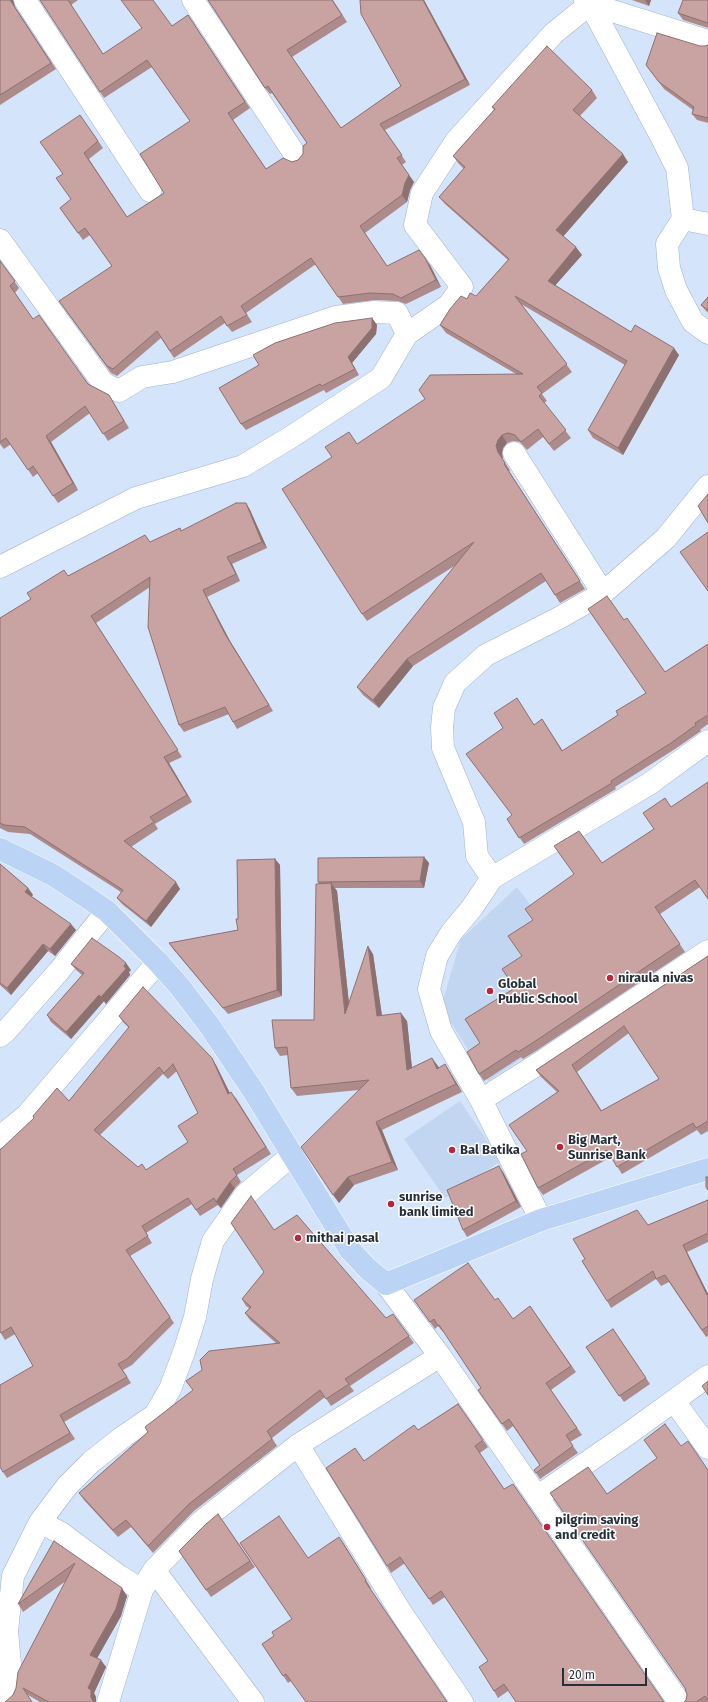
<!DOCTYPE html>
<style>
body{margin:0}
#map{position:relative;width:708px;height:1702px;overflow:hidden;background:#d4e4fb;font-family:"Fira Sans",sans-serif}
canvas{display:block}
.scale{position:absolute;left:562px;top:1668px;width:85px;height:18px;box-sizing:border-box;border:2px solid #272f3a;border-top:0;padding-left:5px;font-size:12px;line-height:14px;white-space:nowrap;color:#272f3a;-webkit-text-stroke:3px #fff;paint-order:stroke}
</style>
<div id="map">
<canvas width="708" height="1702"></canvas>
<div class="scale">20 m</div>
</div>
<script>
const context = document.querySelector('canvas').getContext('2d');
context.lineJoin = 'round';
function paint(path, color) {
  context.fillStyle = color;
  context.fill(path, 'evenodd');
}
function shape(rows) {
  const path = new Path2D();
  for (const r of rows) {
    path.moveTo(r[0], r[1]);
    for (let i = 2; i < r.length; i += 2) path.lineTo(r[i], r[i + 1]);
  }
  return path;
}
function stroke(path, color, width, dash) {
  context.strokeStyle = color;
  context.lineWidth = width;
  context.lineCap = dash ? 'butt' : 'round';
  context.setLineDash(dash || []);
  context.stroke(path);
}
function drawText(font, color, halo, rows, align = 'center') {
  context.font = font + ' "Fira Sans",sans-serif';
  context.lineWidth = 3;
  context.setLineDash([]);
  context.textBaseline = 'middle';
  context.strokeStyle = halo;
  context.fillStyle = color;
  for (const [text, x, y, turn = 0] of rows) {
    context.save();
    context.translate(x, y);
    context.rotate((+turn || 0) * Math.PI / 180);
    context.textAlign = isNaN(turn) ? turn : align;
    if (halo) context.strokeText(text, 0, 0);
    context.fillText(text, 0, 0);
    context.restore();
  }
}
const built = shape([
 [517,887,558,942,561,1033,488,1081,441,1007,461,939],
 [460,1101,501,1161,445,1198,404,1139]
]);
const minor = shape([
 [25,0,150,191],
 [193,0,296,156],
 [585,0,590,4,662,138,677,168,683,219,667,244,669,268,676,290,693,322,708,333],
 [683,219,708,224],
 [0,240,103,383,119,391,142,377,173,372,336,317,374,312,397,313,407,334],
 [514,453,603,593],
 [0,567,136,498,243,466,291,437,381,378,407,334,449,305,462,287,415,225,422,193,456,141,554,33,590,4,708,41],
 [492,878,649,784,708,741],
 [0,1036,6,1031,59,971,107,911],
 [481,1100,546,1059,708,951],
 [0,1137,27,1115,158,962],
 [541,1220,481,1100,441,1031,429,989,437,956,451,933,471,909,492,878,477,856,474,822,443,748,442,727,444,708,455,683,486,655,559,618,603,593,666,538,708,486],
 [386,1284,440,1356,679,1702],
 [674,1401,708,1448],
 [298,1445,402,1614,462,1702],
 [537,1497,628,1434,708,1376],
 [40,1522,61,1533,119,1576,142,1590],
 [154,1570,253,1702],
 [1,1702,9,1694,11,1675,7,1631,13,1576,40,1522,67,1486,91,1462,124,1436,155,1415,170,1389,184,1352,195,1317,202,1279,213,1241,245,1195,291,1156],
 [108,1702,142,1590,154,1570,202,1521,298,1445,440,1356]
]);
const major = shape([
 [0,849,53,875,82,894,107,911,158,962,180,987,209,1025,254,1092,350,1250,368,1269,386,1284,541,1220,708,1169]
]);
const wall = shape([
 [0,0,13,0,15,7,56,69,0,105],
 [40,0,78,0,71,5,103,54,172,26,188,15,250,108,233,120,266,169,298,160,303,154,307,143,272,93,270,94,265,88,208,0,333,0,347,22,292,57,341,128,401,86,360,0,424,0,470,85,385,130,406,162,402,165,414,182,410,190,407,202,365,233,387,266,430,265,441,287,406,304,398,301,375,300,343,304,316,264,246,313,252,322,232,332,225,323,174,358,161,338,117,376,111,373,59,301,112,266,90,235,83,240,60,208,71,199,63,174,80,115,103,148,89,159,127,217,164,193,190,121,152,67,104,98],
 [632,0,651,0,649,6],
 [708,0,708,28,683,20,678,13],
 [708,45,708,123,697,120,692,114,693,110,664,89,646,65,700,46,705,46],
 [592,90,597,98,580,116,628,162,563,236,582,255,555,285,631,332,679,355,623,455,593,438,588,430,625,365,521,304,572,372,542,394,547,401,544,403,571,438,554,451,543,437,527,450,520,442,513,441,507,443,503,448,502,453,503,460,510,470,509,471,585,589,560,603,546,581,413,666,379,708,363,695,357,687,456,565,367,621,362,614,332,457,357,444,516,374,446,333,440,325,467,299,476,296,508,260,445,204,439,197,464,169,459,164,453,156,494,110,492,107],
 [0,261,19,288,15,293,33,319,88,384,109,395,129,428,108,441,90,413,51,442,78,490,58,503,38,473,33,477,11,444,4,449,0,444],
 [708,297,708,313,706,311,701,305],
 [372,318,377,325,376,334,352,363,359,375,326,393,324,390,246,430,241,424,259,365],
 [246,503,250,510,267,548,232,564,240,581,207,597,230,641,273,711,237,729,233,722,229,714,184,732,179,725,150,587,96,623,182,757,169,763,192,802,155,824,158,829,131,847,180,889,151,927,122,904,117,898,121,892,30,834,8,832,0,828,0,618,31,599,68,576,151,542,180,528,182,531],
 [624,620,665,672,708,644,708,724,700,730,701,731,675,749,615,787,616,789,524,844,507,819,512,816,535,725,542,719,563,751,618,715,646,693],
 [665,798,700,887,660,914,685,952,539,1049,523,1059,521,1057,484,1081,479,1074,480,1043,515,988,522,956,533,920,602,863,654,829],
 [424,857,429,863,424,888,335,888,337,891,349,1003,373,954,382,1015,407,1021,412,1068,438,1066,439,1068,450,1072,462,1092,382,1130,398,1170,354,1185,339,1203,359,1090,297,1096,291,1088,288,1055,280,1056,275,1048,314,1020,319,884,318,882],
 [275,859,280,865,282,996,228,1014,173,949,169,943,238,930,238,919],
 [0,864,28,888,33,895,31,896,76,930,55,956,48,951,11,995,0,985],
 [708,956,708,1131,701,1135,697,1130,622,1174,611,1157,543,1195,538,1188,527,1151,557,1092,541,1077,536,1070],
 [629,1033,659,1079,602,1111,577,1072],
 [71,964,131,970,129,972,130,975,106,1004,104,1001,71,1039,51,1022,47,1015,82,975,76,970],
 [119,1016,216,1065,230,1093,236,1098,271,1154,237,1175,241,1182,235,1188,221,1208,218,1205,200,1216,192,1204,146,1233,152,1243,130,1256,174,1323,132,1365,123,1370,131,1383,64,1422,75,1439,7,1478,3,1472,33,1366,15,1334,5,1340,0,1332,69,1101,129,1028,123,1022],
 [177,1071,198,1113,188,1142,146,1170,138,1167,100,1135,163,1074,168,1079],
 [503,1172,521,1207,467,1237,463,1230],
 [708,1200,708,1242,687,1252,708,1294,708,1336,706,1337,669,1282,661,1286,656,1279,611,1308,607,1301,648,1225],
 [274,1230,409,1336,414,1343,350,1386,354,1391,331,1406,325,1397,272,1438,277,1446,194,1511,153,1553,131,1527,118,1537,84,1500,79,1493,148,1432,277,1344,250,1320,245,1313,249,1308,246,1306,242,1299,264,1272],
 [495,1300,513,1319,530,1306,576,1372,551,1390,582,1435,570,1442,578,1453,540,1479,534,1470,540,1465,513,1426,507,1431,478,1390,481,1388,444,1332,443,1332,438,1326,435,1329,419,1307],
 [613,1329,650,1384,624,1402,586,1347],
 [458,1404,488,1447,480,1453,508,1691,498,1698,494,1691,488,1661,445,1597,433,1605,405,1563,391,1573,387,1566,364,1461,418,1430],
 [681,1446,708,1470,708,1702,684,1702,686,1700,687,1695,685,1688,607,1494],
 [218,1514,255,1567,211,1597,179,1551],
 [339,1537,371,1588,291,1681,288,1683,262,1644,274,1636,292,1619,308,1558],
 [54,1541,127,1596,121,1616,97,1658,106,1667,94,1693,96,1697,96,1702,40,1702,28,1695,13,1695,66,1581,23,1612,18,1604]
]);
const shadedWall = shape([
 [10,0,13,0,15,7,56,69],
 [423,0,424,0,470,85,465,79],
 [645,0,651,0,649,6],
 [623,154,628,162,562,238,556,230],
 [409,175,414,182,410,190,407,202,402,195,405,183],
 [576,247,582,255,553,288,548,281],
 [425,258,430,265,441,287,436,280],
 [372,318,377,325,376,334,352,363,359,375,355,369,348,357],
 [674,348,679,355,623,455,618,448],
 [502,435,507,443,503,448,502,453,503,460,510,470,498,452,496,446,498,440],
 [46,436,51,442,78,490,73,483],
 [246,503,250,510,267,548,262,542],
 [227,557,232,564,240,581,236,574],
 [203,590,207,597,230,641,273,711,225,634],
 [407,659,413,666,379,708,373,700],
 [164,757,169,763,192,802,187,795],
 [424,857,429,863,424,888,420,881],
 [275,859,280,865,282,996,277,990],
 [176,882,180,889,151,927,146,921],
 [331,883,337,891,351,1023,345,1014],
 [28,888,33,895,30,898,25,892],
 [71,924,76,930,55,956,50,949],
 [43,944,48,951,11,995,7,988],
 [368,946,373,954,383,1024,377,1016],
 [126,963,131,970,129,972,130,975,106,1004,101,997],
 [99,995,104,1001,71,1039,66,1032],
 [401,1013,407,1021,413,1078,407,1070],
 [212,1058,216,1065,233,1100,228,1094],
 [432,1058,438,1066,443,1077,437,1069],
 [445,1064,450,1072,462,1092,456,1084],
 [376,1122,382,1130,398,1170,392,1162],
 [499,1166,503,1172,521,1207,516,1201],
 [348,1177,354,1185,339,1203,333,1195],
 [230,1182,235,1188,221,1208,216,1202],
 [683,1245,687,1252,708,1294,707,1295],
 [339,1537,344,1544,371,1588,366,1580],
 [122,1588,127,1596,121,1616,95,1662,90,1655],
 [101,1660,106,1667,94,1693,96,1697,96,1702,94,1702,91,1698,88,1688]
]);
const building = shape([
 [0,0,10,0,51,63,0,95,0,0],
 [40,0,68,0,103,54,142,28,121,0,153,0,172,26,188,15,245,102,228,113,266,169,283,158,292,162,298,160,303,154,303,146,307,143,268,86,265,88,208,0,332,0,342,15,287,50,341,128,401,86,361,14,360,0,423,0,465,79,380,124,402,155,397,158,409,175,405,183,402,195,360,226,387,266,419,250,425,258,436,280,401,298,393,294,370,293,338,297,311,258,241,306,247,315,227,326,221,316,170,351,157,331,113,369,107,366,59,301,112,266,85,228,78,233,60,208,71,199,56,178,63,174,40,142,80,115,98,141,84,153,127,217,164,193,140,154,190,121,147,60,100,92,40,0],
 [683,0,708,0,708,23,678,13,683,0],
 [657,33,700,46,705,46,708,45,708,118,692,114,694,107,659,82,646,65,657,33],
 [547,46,592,90,573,110,623,154,556,230,576,247,548,281,631,332,635,325,674,348,618,448,588,430,627,361,515,296,567,364,537,387,542,393,539,396,566,430,549,444,538,429,521,442,515,435,508,433,502,435,498,440,496,446,498,452,505,463,504,464,580,581,555,595,541,573,407,659,373,700,357,687,474,542,362,614,282,489,332,457,325,447,349,432,357,444,425,399,419,390,430,375,523,374,440,325,450,309,461,296,467,299,470,293,476,296,509,259,439,197,465,167,453,156,495,109,492,107,547,46],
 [0,261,15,281,10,286,33,319,39,315,88,384,109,395,124,421,103,434,85,406,46,436,73,483,53,496,33,466,28,470,6,438,0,442,0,261],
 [708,297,708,310,701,305,708,297],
 [372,318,372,328,348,357,355,369,322,386,320,384,241,424,219,388,259,365,253,355,275,343,335,323,372,318],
 [708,494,708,523,698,506,708,494],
 [236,503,246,503,262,542,227,557,236,574,203,590,225,634,269,705,233,722,225,707,179,725,148,627,150,577,91,616,178,750,164,757,187,795,150,817,154,822,124,841,176,882,146,921,117,898,123,890,25,827,4,825,0,823,0,618,31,599,27,593,64,570,68,576,145,535,150,542,180,528,181,531,236,503],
 [708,532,708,591,680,552,708,532],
 [607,596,624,620,627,618,665,672,708,644,708,715,695,723,696,725,671,743,611,781,612,783,519,838,507,819,512,815,466,754,503,728,494,713,517,698,534,725,542,719,562,751,618,715,616,711,646,693,588,609,607,596],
 [708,782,708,899,695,880,655,907,680,944,534,1042,518,1052,516,1050,479,1074,467,1052,480,1043,465,1019,515,988,502,969,522,956,508,936,533,920,525,909,574,874,554,846,579,831,602,863,654,829,643,813,665,798,671,807,708,782],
 [424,857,420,881,318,882,318,858,424,857],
 [275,859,277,990,223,1008,169,943,238,930,236,919,238,919,237,860,275,859],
 [0,864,28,888,25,892,71,924,50,949,43,944,7,988,0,983,0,864],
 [331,883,345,1014,368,946,377,1016,401,1013,407,1070,432,1058,437,1069,445,1064,456,1084,376,1122,392,1162,348,1177,333,1195,301,1147,369,1080,291,1088,287,1047,275,1048,272,1020,314,1020,316,884,331,883],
 [92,938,119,957,126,963,124,966,126,969,101,997,99,995,66,1032,47,1015,84,973,71,964,92,938],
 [708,956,708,1121,696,1128,693,1123,617,1167,607,1150,538,1188,521,1154,527,1151,509,1125,559,1091,536,1070,708,956],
 [624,1026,659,1079,601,1111,572,1065,624,1026],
 [143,987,212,1058,228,1094,231,1092,266,1147,233,1169,237,1175,230,1182,216,1202,214,1198,196,1210,188,1198,142,1226,148,1236,126,1250,170,1317,127,1359,118,1364,127,1377,60,1415,70,1433,3,1472,0,1467,0,1385,33,1366,11,1327,1,1333,0,1332,0,1150,34,1118,33,1116,57,1088,69,1101,129,1027,119,1016,143,987],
 [173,1064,198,1113,178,1126,188,1142,146,1170,142,1164,138,1167,94,1130,159,1067,164,1073,173,1064],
 [499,1166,516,1201,463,1230,447,1190,499,1166],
 [706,1177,708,1177,708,1190,706,1187,706,1177],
 [251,1196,274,1230,297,1215,386,1318,393,1314,409,1336,345,1379,349,1384,326,1399,320,1390,267,1431,272,1439,189,1504,148,1546,126,1520,113,1530,79,1493,148,1432,145,1427,193,1390,186,1381,202,1370,200,1360,209,1351,280,1343,245,1313,251,1307,242,1299,264,1272,231,1223,251,1196],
 [708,1200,708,1233,683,1245,707,1295,708,1294,708,1326,702,1330,665,1275,656,1279,653,1271,607,1301,582,1261,585,1259,573,1239,637,1210,648,1225,708,1200],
 [468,1263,495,1300,498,1298,513,1319,530,1306,571,1366,546,1383,577,1428,566,1435,573,1446,536,1473,534,1470,540,1465,509,1419,502,1424,478,1390,481,1388,439,1325,438,1326,434,1319,430,1322,414,1300,468,1263],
 [613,1329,646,1378,619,1396,586,1347,613,1329],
 [708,1381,708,1395,702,1386,708,1381],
 [458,1404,483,1440,475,1446,504,1489,513,1484,664,1702,516,1702,504,1684,494,1691,479,1667,488,1661,441,1591,429,1599,400,1557,387,1566,326,1468,355,1448,364,1461,414,1425,418,1430,458,1404],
 [665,1424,681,1446,688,1441,708,1470,708,1700,705,1696,696,1702,684,1702,686,1700,687,1695,685,1688,550,1493,588,1467,607,1494,657,1458,644,1440,665,1424],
 [218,1514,250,1561,206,1590,179,1551,206,1524,218,1514],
 [279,1516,308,1558,339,1537,366,1580,365,1581,447,1702,306,1702,286,1674,283,1676,262,1644,274,1636,272,1632,292,1619,240,1543,279,1516],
 [54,1541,122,1588,116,1609,90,1655,101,1660,88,1688,91,1690,91,1698,94,1702,49,1702,23,1688,32,1702,5,1702,13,1695,16,1688,18,1672,75,1563,18,1604,54,1541]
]);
const markers = [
 [610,978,4,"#b8263e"],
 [490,991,4,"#b8263e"],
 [560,1147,4,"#b8263e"],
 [452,1150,4,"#b8263e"],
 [391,1204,4,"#b8263e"],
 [298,1238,4,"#b8263e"],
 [547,1527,4,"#b8263e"]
];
const poiNames = [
 ["niraula nivas",618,978],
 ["Global",498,984],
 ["Public School",498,999],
 ["Big Mart,",568,1140],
 ["Sunrise Bank",568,1155],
 ["Bal Batika",460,1150],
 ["sunrise",399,1197],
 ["bank limited",399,1212],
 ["mithai pasal",306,1238],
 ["pilgrim saving",555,1520],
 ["and credit",555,1535]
];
paint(built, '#c3d6f1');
stroke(minor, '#9eb2ce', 23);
stroke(major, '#fff', 23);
stroke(minor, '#fff', 22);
stroke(major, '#bbd3f5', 22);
paint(wall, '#ad8b8b');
paint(shadedWall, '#8d7171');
paint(building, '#c9a2a2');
stroke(building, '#8d7171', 1);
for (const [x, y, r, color] of markers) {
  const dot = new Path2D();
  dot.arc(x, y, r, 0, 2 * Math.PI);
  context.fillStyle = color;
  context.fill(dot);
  stroke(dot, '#fff', 1.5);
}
drawText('bold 13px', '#272f3a', '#fff', poiNames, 'left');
</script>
